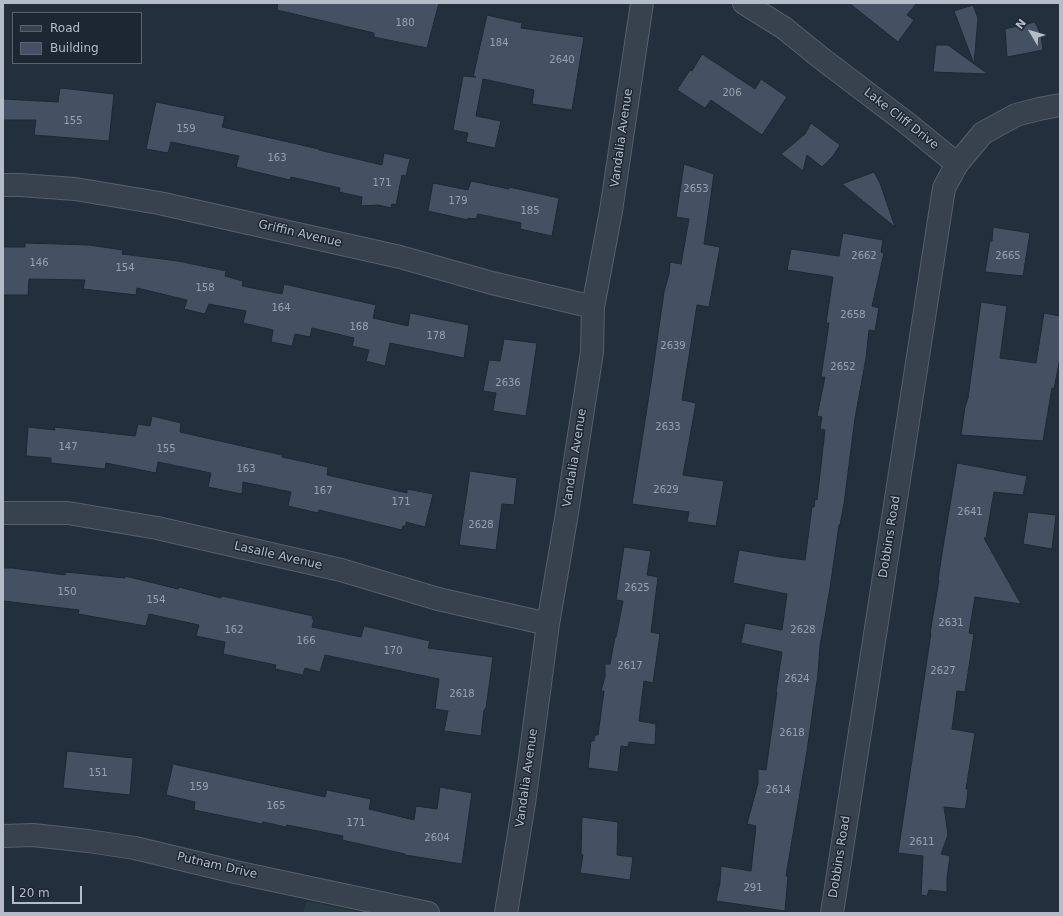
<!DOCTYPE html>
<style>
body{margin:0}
#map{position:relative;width:1063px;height:916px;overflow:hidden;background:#242f3e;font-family:"DejaVu Sans",sans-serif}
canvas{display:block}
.frame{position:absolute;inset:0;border:4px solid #b4bcc9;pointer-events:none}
.legend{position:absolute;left:12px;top:12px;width:130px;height:52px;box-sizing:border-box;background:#1d2633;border:1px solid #59626f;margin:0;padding:5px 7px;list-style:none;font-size:12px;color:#b4bcc9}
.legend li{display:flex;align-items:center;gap:8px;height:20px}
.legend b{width:20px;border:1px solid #59626f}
.north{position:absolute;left:1011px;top:12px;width:40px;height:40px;-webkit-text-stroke:3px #1d2633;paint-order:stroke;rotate:308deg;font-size:11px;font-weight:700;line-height:16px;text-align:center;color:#b4bcc9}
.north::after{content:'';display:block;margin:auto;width:14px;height:18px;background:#b4bcc9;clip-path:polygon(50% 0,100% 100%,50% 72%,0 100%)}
.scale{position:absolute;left:12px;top:886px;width:70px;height:18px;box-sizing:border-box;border:2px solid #b4bcc9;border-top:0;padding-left:5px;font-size:12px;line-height:14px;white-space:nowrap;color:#b4bcc9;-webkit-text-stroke:3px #1d2633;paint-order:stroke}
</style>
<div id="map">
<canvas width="1063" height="916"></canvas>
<div class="frame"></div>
<ul class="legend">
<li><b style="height:5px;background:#38414e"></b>Road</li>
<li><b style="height:11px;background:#455162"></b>Building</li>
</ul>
<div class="north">N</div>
<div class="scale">20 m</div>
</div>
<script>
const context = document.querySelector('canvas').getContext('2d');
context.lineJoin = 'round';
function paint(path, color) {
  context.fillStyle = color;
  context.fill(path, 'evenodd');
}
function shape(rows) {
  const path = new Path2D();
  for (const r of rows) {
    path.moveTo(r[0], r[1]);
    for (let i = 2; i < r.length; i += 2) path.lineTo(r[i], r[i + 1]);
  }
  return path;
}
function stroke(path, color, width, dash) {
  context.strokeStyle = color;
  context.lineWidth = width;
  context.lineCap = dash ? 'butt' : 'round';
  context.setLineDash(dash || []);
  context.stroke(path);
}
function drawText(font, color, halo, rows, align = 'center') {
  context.font = font + ' "DejaVu Sans",sans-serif';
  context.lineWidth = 3;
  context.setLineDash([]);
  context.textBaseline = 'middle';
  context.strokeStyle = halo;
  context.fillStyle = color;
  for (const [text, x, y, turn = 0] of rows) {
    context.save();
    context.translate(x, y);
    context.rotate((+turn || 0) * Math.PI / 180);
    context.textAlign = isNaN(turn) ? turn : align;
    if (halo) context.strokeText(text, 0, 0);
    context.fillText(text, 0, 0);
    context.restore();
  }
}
const green = shape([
 [307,901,362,913,303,913]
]);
const building = shape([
 [278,3,439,3,427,48,374,37,374,33,277,10,278,3],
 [849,3,917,3,907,15,914,20,898,42,849,3],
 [973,5,978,18,974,64,954,11,973,5],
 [487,15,522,23,521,28,584,37,572,110,532,104,534,90,483,79,476,116,501,121,495,148,466,142,468,133,453,130,463,76,476,77,473,77,487,15],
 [1035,22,1041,35,1043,50,1007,57,1005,29,1035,22],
 [936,45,948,45,988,74,933,72,936,45],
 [702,54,755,89,761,79,787,97,762,135,711,100,705,108,677,90,690,70,692,71,702,54],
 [60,88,114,94,109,141,34,135,36,120,3,120,3,99,58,102,60,88],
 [156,102,225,116,222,127,319,149,319,150,382,165,384,153,410,159,406,176,402,175,396,205,392,204,391,208,378,205,361,206,362,197,339,192,340,188,291,177,290,180,236,167,239,156,171,142,168,153,146,149,156,102],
 [811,123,840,145,833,156,822,167,807,155,803,171,781,154,805,134,811,123],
 [684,164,714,174,704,244,720,247,709,307,697,305,682,400,696,403,683,475,724,481,716,526,687,522,689,512,632,504,652,376,664,292,669,274,670,262,681,264,689,219,676,217,684,164],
 [874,172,880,183,895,227,842,184,874,172],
 [471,181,509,189,509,187,559,198,552,236,520,229,521,223,478,214,476,219,468,218,468,220,428,211,433,183,468,190,471,181],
 [993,227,1030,233,1023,276,985,272,990,241,992,241,993,227],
 [843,233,883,240,881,252,884,253,872,306,879,308,875,331,869,330,866,358,855,418,844,504,840,525,839,525,830,588,820,646,818,674,807,751,786,876,788,876,785,911,716,901,720,883,721,866,751,871,756,826,747,824,758,783,758,769,766,770,777,692,776,692,782,652,741,643,745,623,782,630,787,594,733,583,739,550,780,557,805,560,812,507,814,507,815,499,817,500,825,430,820,429,822,417,817,416,825,377,821,377,829,323,826,323,833,277,787,270,791,249,839,256,843,233],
 [25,243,89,245,123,250,122,254,178,261,226,271,225,276,243,281,242,286,282,294,284,284,376,305,373,318,408,326,410,313,469,325,464,358,390,343,385,366,366,361,369,350,352,346,354,338,312,328,310,337,295,334,292,346,271,342,273,330,243,323,246,311,209,304,205,314,184,309,187,300,137,288,136,295,83,289,85,280,29,279,28,295,3,295,3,247,25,247,25,243],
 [981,302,1007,306,1000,358,1036,363,1044,313,1060,316,1060,358,1054,389,1052,388,1043,441,961,435,965,407,968,398,981,302],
 [504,339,537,343,526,416,493,411,496,393,483,391,489,360,500,361,504,339],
 [152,416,181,423,180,432,282,455,282,457,328,467,327,475,407,493,407,489,433,494,425,527,406,522,406,526,403,526,402,530,319,510,318,513,288,506,291,492,243,482,242,494,208,487,211,473,158,462,156,473,106,463,105,469,51,463,51,458,26,456,28,427,55,430,54,427,135,436,138,424,150,426,152,416],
 [957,463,1027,476,1023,495,994,492,986,538,984,538,1021,604,975,597,969,633,974,634,965,692,957,691,952,729,975,733,966,789,968,789,967,800,965,809,944,807,948,835,941,854,950,856,947,878,947,892,929,890,927,896,921,895,923,856,898,853,931,633,930,633,939,580,938,580,943,547,957,463],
 [470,471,517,478,514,505,502,504,496,550,459,545,470,471],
 [1028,512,1056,515,1052,549,1023,544,1028,512],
 [624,547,651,551,647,575,658,577,651,632,660,634,653,683,644,681,639,721,656,724,655,745,629,742,628,747,621,746,618,772,588,768,591,741,594,741,595,735,598,735,604,691,601,691,605,677,605,664,610,664,615,637,616,637,623,601,616,600,624,547],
 [3,568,12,568,65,575,66,572,125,578,125,576,178,589,179,587,221,598,222,596,313,616,312,619,314,619,312,627,361,637,364,626,430,641,428,648,493,657,486,708,484,710,481,736,444,731,448,711,435,709,439,679,325,655,320,672,305,668,303,675,275,669,276,665,223,654,225,642,196,636,199,625,149,614,146,626,78,614,79,610,3,601,3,568],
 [67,751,133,758,130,795,63,788,67,751],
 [173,764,325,797,327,790,371,799,369,809,414,820,416,806,437,809,440,787,472,793,462,864,405,855,405,854,342,840,343,836,287,825,286,827,263,822,262,824,194,810,195,802,166,795,173,764],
 [582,817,618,822,617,855,633,857,630,880,580,873,583,855,581,854,582,817]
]);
const minor = shape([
 [744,3,784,28,821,58,908,124,957,164,983,133,1016,115,1039,109,1060,105],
 [3,185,20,185,75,189,159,203,400,257,492,283,593,307],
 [3,513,68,513,157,528,341,570,438,599,548,624],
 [3,836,33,835,88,841,135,848,235,872,428,913],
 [506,913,524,803,548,624,566,519,592,352,593,307,611,211,642,3],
 [832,913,944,188,957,164]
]);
const numberNames = [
 ["180",405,23],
 ["184",499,43],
 ["2640",562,60],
 ["206",732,93],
 ["155",73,121],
 ["159",186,129],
 ["163",277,158],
 ["171",382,183],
 ["2653",696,189],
 ["179",458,201],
 ["185",530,211],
 ["2662",864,256],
 ["2665",1008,256],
 ["146",39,263],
 ["154",125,268],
 ["158",205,288],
 ["164",281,308],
 ["2658",853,315],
 ["168",359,327],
 ["178",436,336],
 ["2639",673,346],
 ["2652",843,367],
 ["2636",508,383],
 ["2633",668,427],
 ["147",68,447],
 ["155",166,449],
 ["163",246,469],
 ["2629",666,490],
 ["167",323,491],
 ["171",401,502],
 ["2641",970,512],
 ["2628",481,525],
 ["2625",637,588],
 ["150",67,592],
 ["154",156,600],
 ["2631",951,623],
 ["162",234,630],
 ["2628",803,630],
 ["166",306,641],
 ["170",393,651],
 ["2617",630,666],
 ["2627",943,671],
 ["2624",797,679],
 ["2618",462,694],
 ["2618",792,733],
 ["151",98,773],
 ["159",199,787],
 ["2614",778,790],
 ["165",276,806],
 ["171",356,823],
 ["2604",437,838],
 ["2611",922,842],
 ["291",753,888]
];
const streetNames = [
 ["Lake Cliff Drive",901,119,38],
 ["Vandalia Avenue",622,138,-82],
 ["Griffin Avenue",300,234,13],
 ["Vandalia Avenue",575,458,-81],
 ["Dobbins Road",890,537,-81],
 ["Lasalle Avenue",278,556,13],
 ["Vandalia Avenue",527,778,-82],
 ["Dobbins Road",840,857,-81],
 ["Putnam Drive",217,866,13]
];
paint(green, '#263c3f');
paint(building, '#455162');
stroke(building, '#1f2835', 1);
stroke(minor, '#565f6c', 24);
stroke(minor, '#38414e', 22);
drawText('10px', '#98a1af', null, numberNames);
drawText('12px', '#b4bcc9', '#1d2633', streetNames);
</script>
